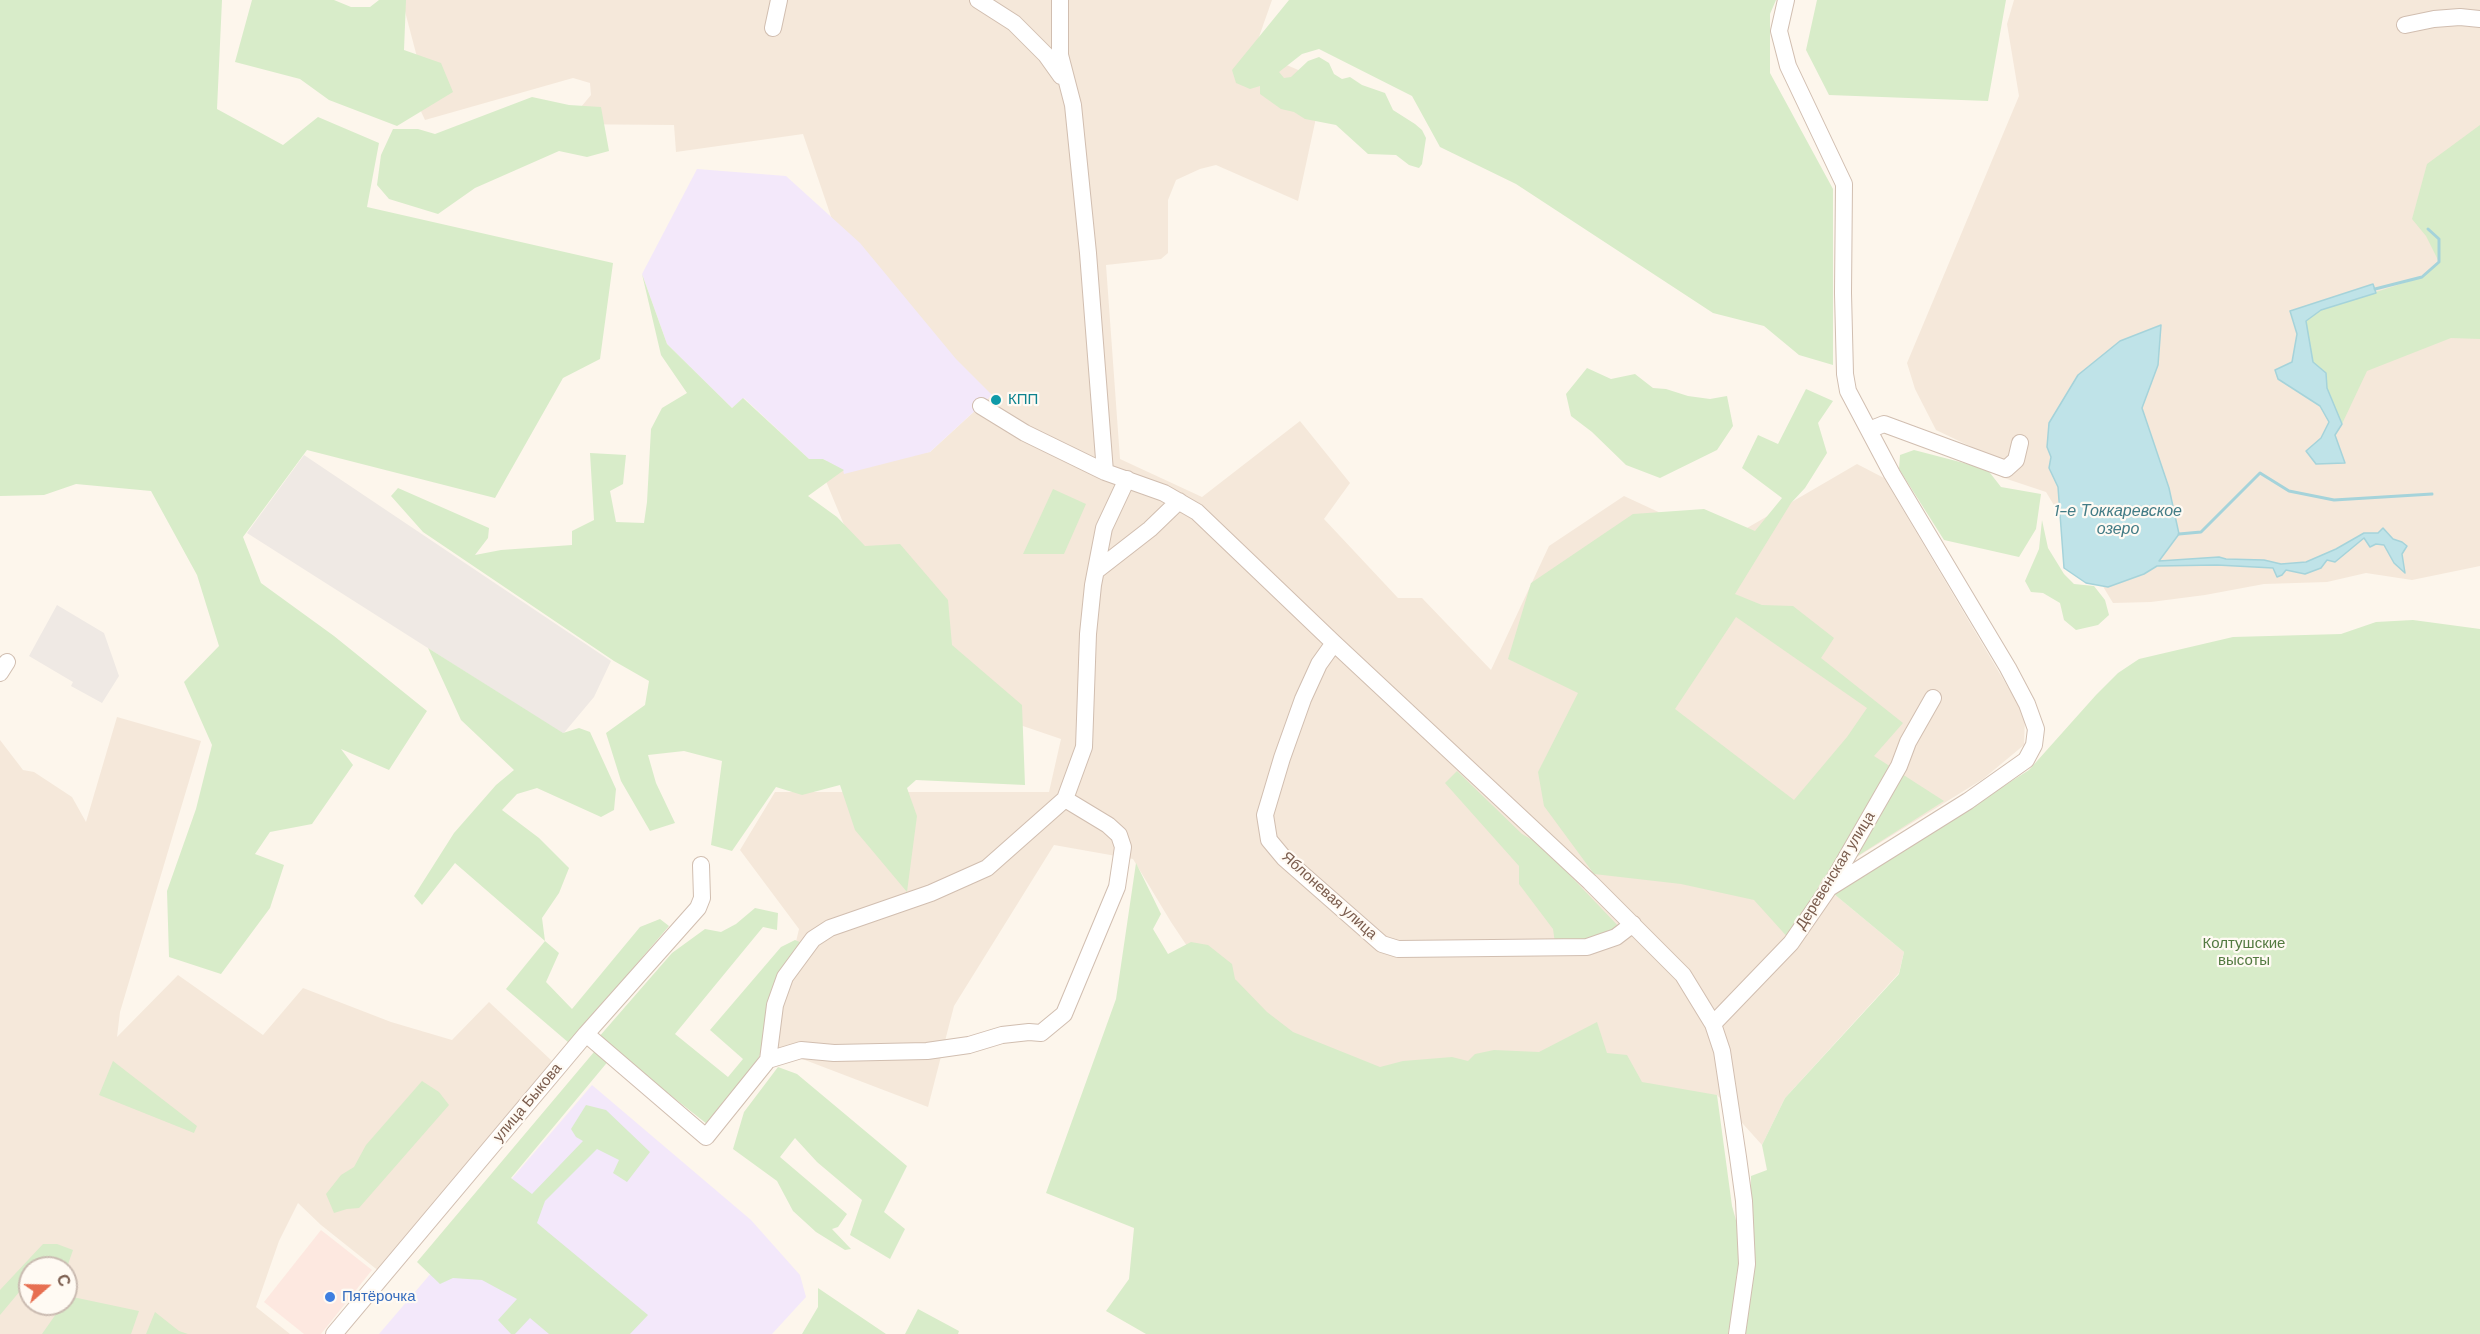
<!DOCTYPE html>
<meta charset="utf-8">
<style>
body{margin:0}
#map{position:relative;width:2480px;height:1334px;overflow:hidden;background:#fdf6ec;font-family:"DM Sans",sans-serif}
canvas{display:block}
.north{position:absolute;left:18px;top:1256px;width:60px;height:60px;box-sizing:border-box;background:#fffaf3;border:2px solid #cabbb1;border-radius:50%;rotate:70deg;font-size:16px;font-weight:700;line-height:24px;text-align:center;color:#7a5c4d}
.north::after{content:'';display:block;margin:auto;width:21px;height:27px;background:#e76f51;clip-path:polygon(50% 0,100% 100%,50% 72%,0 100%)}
</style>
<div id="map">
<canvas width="2480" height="1334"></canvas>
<div class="north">С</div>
</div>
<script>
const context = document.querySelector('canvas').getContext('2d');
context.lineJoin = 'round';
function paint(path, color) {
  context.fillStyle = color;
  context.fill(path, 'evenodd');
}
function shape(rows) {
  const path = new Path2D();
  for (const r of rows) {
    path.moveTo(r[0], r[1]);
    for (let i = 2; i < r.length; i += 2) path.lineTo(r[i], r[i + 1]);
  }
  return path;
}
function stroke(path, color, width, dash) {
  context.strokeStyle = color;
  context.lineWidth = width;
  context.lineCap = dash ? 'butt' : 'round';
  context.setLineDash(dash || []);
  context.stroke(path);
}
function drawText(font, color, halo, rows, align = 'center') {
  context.font = font + ' "DM Sans",sans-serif';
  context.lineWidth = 4.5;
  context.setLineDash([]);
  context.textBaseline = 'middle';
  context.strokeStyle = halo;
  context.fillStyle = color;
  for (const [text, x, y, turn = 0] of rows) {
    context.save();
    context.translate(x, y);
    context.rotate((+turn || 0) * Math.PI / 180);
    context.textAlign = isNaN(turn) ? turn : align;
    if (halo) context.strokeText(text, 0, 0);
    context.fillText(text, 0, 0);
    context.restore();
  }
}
const residential = shape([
 [402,0,1272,0,1254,51,1324,81,1298,201,1216,165,1200,169,1176,180,1168,200,1168,253,1161,259,1106,265,1120,459,1202,497,1300,421,1350,483,1324,519,1398,598,1422,598,1491,670,1549,546,1624,496,1723,542,1857,464,1884,478,2025,716,2024,745,1983,779,1823,878,1834,894,1904,952,1899,973,1785,1098,1762,1145,1717,1095,1342,1082,1221,997,1171,922,1133,859,1054,845,954,1006,928,1107,771,1047,799,929,740,850,775,792,1049,792,1061,739,1017,724,864,573,818,462,930,452,991,396,842,249,803,134,676,152,674,125,553,124,576,113,591,95,590,83,573,78,425,120,412,92,422,76],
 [2014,0,2480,0,2480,566,2412,580,2366,573,2327,582,2264,584,2205,595,2151,602,2113,603,2046,492,2001,477,1997,459,1936,430,1915,389,1907,363,2019,96,2007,24],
 [117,717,201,741,120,1012,117,1037,178,975,263,1035,303,988,391,1022,452,1040,489,1002,552,1061,380,1272,321,1225,298,1203,279,1241,256,1307,290,1334,0,1334,0,740,23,770,34,772,72,797,86,822],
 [30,1268,66,1268,66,1304,30,1304]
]);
const commercial = shape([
 [321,1230,372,1270,321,1334,304,1334,264,1302]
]);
const industrial = shape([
 [304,455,611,661,594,697,563,734,247,533],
 [57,605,104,633,119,676,102,703,71,686,73,682,29,656]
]);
const education = shape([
 [697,169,786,176,860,243,956,359,992,395,930,452,844,474,843,470,823,459,809,459,744,398,732,408,667,344,642,274],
 [592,1085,751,1220,800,1275,806,1297,772,1334,379,1334]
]);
const green = shape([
 [0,0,222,0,217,109,283,145,318,117,379,143,367,207,613,263,600,359,563,378,495,498,307,450,243,537,261,583,334,636,427,711,389,770,341,749,353,765,312,824,270,832,255,854,284,865,270,908,221,974,169,957,167,891,196,809,212,745,184,682,219,646,197,575,151,491,76,484,44,495,0,496],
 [252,0,334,0,351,7,370,7,379,0,406,0,404,50,441,63,453,92,397,126,329,100,300,79,235,62],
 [1289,0,1776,0,1770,14,1770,73,1833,189,1833,365,1799,355,1764,326,1713,313,1516,184,1440,147,1412,96,1319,49,1302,54,1279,72,1284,78,1291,77,1308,61,1319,57,1329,63,1334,74,1342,79,1350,77,1362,85,1385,93,1393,110,1415,124,1422,130,1426,138,1422,164,1419,168,1409,165,1396,155,1368,154,1336,125,1305,119,1294,112,1281,109,1260,94,1260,86,1250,89,1236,83,1232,70],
 [1817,0,2006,0,1988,101,1829,95,1806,50],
 [532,97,569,105,601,107,609,151,587,157,559,151,475,188,438,214,389,199,377,185,381,155,393,129,418,129,435,134],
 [2480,125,2480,339,2451,338,2367,371,2342,424,2327,388,2326,373,2313,363,2306,321,2321,310,2422,277,2439,262,2426,236,2412,219,2427,164],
 [642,274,667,344,732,408,743,398,809,459,823,459,844,470,808,496,837,517,865,546,900,544,948,600,952,645,1022,705,1025,785,916,780,907,788,917,816,907,892,855,830,840,785,802,795,776,787,732,851,711,845,722,761,684,751,648,755,656,783,675,823,650,831,621,781,606,733,645,705,649,681,614,661,423,532,391,496,398,488,489,528,488,538,475,555,501,550,572,545,572,531,594,520,590,453,626,455,623,484,610,491,616,522,644,523,647,502,651,429,662,408,687,393,661,355],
 [1587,368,1611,379,1635,374,1653,388,1666,389,1688,396,1710,399,1727,396,1733,426,1717,450,1660,478,1626,465,1592,432,1571,416,1566,394],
 [1806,389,1833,401,1818,423,1827,453,1805,488,1791,503,1735,594,1762,605,1793,606,1834,638,1821,658,1903,723,1874,756,1944,801,1823,878,1791,941,1754,900,1681,884,1594,874,1544,806,1538,772,1578,693,1508,659,1531,583,1633,514,1704,509,1755,531,1782,498,1742,468,1758,435,1778,444],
 [1736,617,1867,708,1847,737,1794,800,1675,709],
 [1914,450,1987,469,2001,487,2041,494,2036,529,2019,557,1944,540,1899,469,1900,455],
 [1053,489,1086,504,1064,554,1023,554],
 [2042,520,2048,548,2064,574,2074,584,2094,586,2105,600,2109,615,2098,625,2076,630,2064,620,2060,603,2043,593,2031,592,2025,581,2039,549],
 [2413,620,2480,629,2480,1334,1744,1334,1738,1283,1728,1334,1146,1334,1106,1311,1129,1279,1134,1228,1046,1193,1116,999,1136,863,1161,914,1153,929,1168,954,1191,942,1208,945,1232,964,1235,979,1267,1012,1293,1032,1380,1067,1403,1061,1452,1057,1468,1061,1475,1054,1494,1050,1539,1052,1597,1022,1607,1053,1627,1055,1642,1082,1717,1095,1732,1206,1746,1256,1736,1276,1750,1289,1751,1176,1767,1170,1762,1145,1785,1098,1899,974,1904,952,1834,894,2029,770,2096,695,2118,673,2139,659,2233,637,2341,634,2376,622],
 [428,648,563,733,579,728,590,732,616,789,614,810,601,817,537,788,517,794,502,810,539,838,569,868,559,893,542,918,545,941,559,953,546,982,572,1009,640,927,660,919,669,926,569,1043,506,989,545,941,455,863,422,905,414,896,454,833,496,785,514,770,461,720],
 [1457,771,1522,834,1541,845,1622,930,1586,943,1555,943,1553,929,1519,884,1519,866,1445,783],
 [755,908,778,913,777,930,763,927,675,1034,728,1077,743,1059,710,1030,781,947,795,940,802,943,754,1070,712,1128,598,1038,672,953,705,929,721,932,736,924],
 [594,1052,610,1059,511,1178,532,1194,583,1141,576,1137,571,1129,586,1105,606,1110,650,1152,627,1182,613,1173,619,1160,597,1149,545,1201,537,1223,648,1315,630,1334,549,1334,530,1318,515,1334,511,1334,498,1320,517,1299,482,1280,453,1278,440,1284,417,1262],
 [113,1061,197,1126,194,1133,99,1095],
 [778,1067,797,1074,907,1166,884,1212,905,1229,890,1259,850,1235,862,1200,817,1162,795,1138,780,1157,847,1214,838,1227,832,1229,851,1249,845,1250,816,1232,793,1211,777,1181,733,1149,744,1112],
 [422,1081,439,1092,449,1105,359,1208,347,1209,334,1213,326,1194,341,1175,354,1167,366,1145],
 [43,1244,57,1244,73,1250,66,1270,30,1268,30,1279,0,1315,0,1290],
 [818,1288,886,1334,802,1334,818,1307],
 [68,1296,139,1311,131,1334,42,1334,63,1304,66,1304],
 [918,1309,959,1331,958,1334,905,1334],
 [155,1312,179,1331,188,1334,146,1334]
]);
const water = shape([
 [2373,284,2376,293,2321,310,2306,321,2313,362,2326,373,2327,388,2342,424,2335,435,2345,463,2316,464,2306,451,2321,438,2329,422,2320,406,2278,379,2275,370,2292,362,2297,334,2290,311,2373,284],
 [2161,325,2158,365,2142,408,2169,488,2179,534,2159,561,2219,557,2226,559,2264,560,2281,564,2306,562,2336,549,2364,533,2378,533,2383,528,2393,539,2402,542,2407,546,2402,554,2405,573,2394,563,2384,545,2376,544,2370,547,2364,538,2335,562,2327,560,2321,568,2305,574,2286,570,2282,575,2277,577,2273,568,2217,565,2157,566,2144,574,2108,587,2086,583,2064,568,2058,487,2049,468,2051,457,2047,447,2049,423,2078,375,2120,341,2161,325]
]);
const stream = shape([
 [2375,289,2422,277,2439,262,2439,239,2428,229],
 [2179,534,2201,532,2260,473,2289,491,2334,500,2432,494]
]);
const minor = shape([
 [978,0,1014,23,1046,55,1061,76],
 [1060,0,1060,55,1073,105,1088,253,1105,472],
 [1786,0,1779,31,1788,66,1844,184,1843,293,1845,374,1848,391,1892,474,2008,668,2027,704,2036,729,2034,745,2026,760,1968,801,1829,888],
 [2405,25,2434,19,2460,17,2480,19],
 [773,28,779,0],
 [981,406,1025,433,1105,472,1164,493,1197,512,1334,643,1590,882,1683,975,1713,1024,1722,1051,1738,1157,1744,1201,1747,1264,1737,1334],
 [1869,430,1884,424,2006,469,2016,460,2020,443],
 [1096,571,1150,529,1179,501],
 [1334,643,1319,664,1303,699,1282,758,1265,815,1269,840,1284,858,1382,944,1398,949,1587,947,1616,937,1633,924],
 [0,673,7,662],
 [1713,1024,1791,943,1829,888,1899,766,1908,742,1933,698],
 [586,1034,706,1137,768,1060],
 [768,1060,775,1005,785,977,813,939,830,928,931,893,987,868,1065,799,1084,747,1088,634,1093,585,1104,528,1127,479],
 [768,1060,801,1050,834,1053,927,1051,969,1045,1002,1035,1029,1032,1041,1033,1064,1014,1117,887,1123,847,1119,835,1108,825,1065,799],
 [334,1334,586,1034,698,908,702,898,701,865]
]);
const markers = [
 [996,400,6,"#0f9aa8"],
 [330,1297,6,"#3f7fe0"]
];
const cultureNames = [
 ["КПП",1008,400]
];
const streetNames = [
 ["Деревенская улица",1836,871,-58],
 ["Яблоневая улица",1329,896,42],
 ["улица Быкова",528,1103,-50]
];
const parkNames = [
 ["Колтушские",2244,944],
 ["высоты",2244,961]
];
const shopNames = [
 ["Пятёрочка",342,1297]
];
const waterNames = [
 ["1-е Токкаревское",2118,512],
 ["озеро",2118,530]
];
paint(residential, '#f5e8da');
paint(commercial, '#fde8e0');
paint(industrial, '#efe9e4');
paint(education, '#f3e8fa');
paint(green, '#d8ecc9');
paint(water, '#bfe3e8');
stroke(water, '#a5d3da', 1.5);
stroke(stream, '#a5d3da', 3);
stroke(minor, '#d1beb0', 18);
stroke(minor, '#fff', 16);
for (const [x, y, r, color] of markers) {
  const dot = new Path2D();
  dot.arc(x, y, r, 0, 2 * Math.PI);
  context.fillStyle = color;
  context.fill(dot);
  stroke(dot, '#fffaf3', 2);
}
drawText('15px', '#0d838f', '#fffaf3', cultureNames, 'left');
drawText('15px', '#7a5c4d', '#fffaf3', streetNames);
drawText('15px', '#537a41', '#fffaf3', parkNames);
drawText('15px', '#366cbe', '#fffaf3', shopNames, 'left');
drawText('italic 16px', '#437c86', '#fffaf3', waterNames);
</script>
